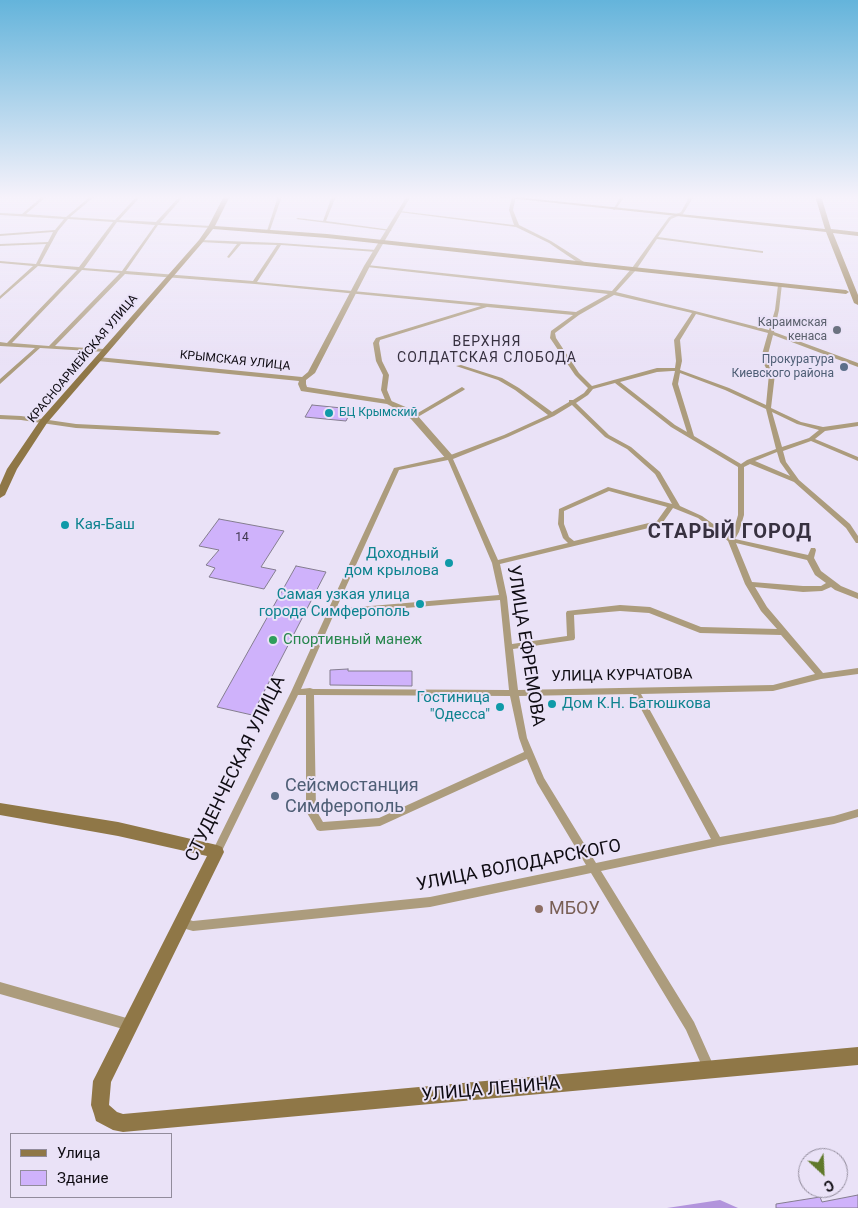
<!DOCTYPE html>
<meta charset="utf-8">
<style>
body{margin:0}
#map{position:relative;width:858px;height:1208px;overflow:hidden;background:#eae2f7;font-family:Roboto,sans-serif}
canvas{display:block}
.legend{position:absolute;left:10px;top:1133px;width:162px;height:65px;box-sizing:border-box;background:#eae2f7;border:1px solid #928c9c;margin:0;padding:6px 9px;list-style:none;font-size:15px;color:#0f0c13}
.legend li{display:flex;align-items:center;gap:10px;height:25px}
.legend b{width:25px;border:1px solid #928c9c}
.north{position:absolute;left:798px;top:1148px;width:50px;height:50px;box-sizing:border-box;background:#eae2f7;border:1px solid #928c9c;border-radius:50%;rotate:155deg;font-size:14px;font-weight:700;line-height:20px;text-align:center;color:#0f0c13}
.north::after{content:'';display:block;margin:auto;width:18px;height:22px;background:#60792b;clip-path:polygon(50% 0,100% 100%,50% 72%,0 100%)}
</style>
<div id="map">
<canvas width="858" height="1208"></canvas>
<ul class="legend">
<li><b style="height:6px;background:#8f7747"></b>Улица</li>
<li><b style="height:14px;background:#cfb2fb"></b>Здание</li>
</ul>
<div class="north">С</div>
</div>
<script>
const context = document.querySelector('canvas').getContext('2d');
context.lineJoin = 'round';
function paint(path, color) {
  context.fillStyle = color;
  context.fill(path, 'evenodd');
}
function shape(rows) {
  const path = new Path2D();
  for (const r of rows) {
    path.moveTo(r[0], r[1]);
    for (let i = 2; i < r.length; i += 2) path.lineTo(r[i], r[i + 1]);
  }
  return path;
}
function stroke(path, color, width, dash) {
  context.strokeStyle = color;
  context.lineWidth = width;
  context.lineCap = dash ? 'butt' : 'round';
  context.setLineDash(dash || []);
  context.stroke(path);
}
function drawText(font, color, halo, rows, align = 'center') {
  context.font = font + ' Roboto,sans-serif';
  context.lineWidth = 4;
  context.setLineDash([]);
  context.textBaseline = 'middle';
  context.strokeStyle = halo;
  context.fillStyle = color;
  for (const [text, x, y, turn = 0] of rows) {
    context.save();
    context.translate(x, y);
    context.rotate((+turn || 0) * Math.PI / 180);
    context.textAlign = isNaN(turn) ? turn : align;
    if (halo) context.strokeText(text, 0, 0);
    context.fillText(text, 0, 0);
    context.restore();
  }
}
const forest = shape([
 [720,1200,738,1208,667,1208]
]);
const building = shape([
 [312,405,352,409,346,421,305,417,312,405],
 [219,519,284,531,261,567,276,570,264,589,209,577,215,568,206,565,219,550,199,546,219,519],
 [296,566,326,572,252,715,217,707,296,566],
 [348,669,348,671,412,671,412,686,330,685,330,670,348,669],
 [858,1195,858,1208,776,1208,776,1204,820,1197,822,1202,858,1195]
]);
const minor = shape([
 [0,196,4,196,0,198,0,196],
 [43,196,47,196,26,214,66,217,91,196,95,196,70,217,115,220,137,196,141,196,119,220,156,222,180,196,184,196,160,223,211,226,213,227,211,228,158,225,126,271,253,281,277,245,241,244,229,258,227,257,237,244,200,242,199,241,201,240,280,243,376,250,377,250,377,252,281,245,257,282,576,312,608,294,367,267,365,266,367,265,612,291,632,268,669,217,681,212,690,196,694,196,683,214,671,219,658,237,762,251,763,251,763,253,657,239,636,270,616,292,695,311,769,330,775,310,778,285,782,284,779,310,774,332,858,363,858,367,773,335,767,358,775,374,771,408,801,422,823,427,858,422,858,426,825,431,815,439,858,457,858,461,811,441,783,451,786,462,799,480,850,524,858,536,858,543,856,543,846,528,794,482,750,464,744,467,744,515,739,532,735,539,808,555,811,548,815,548,816,550,814,558,821,571,841,586,858,593,858,599,835,590,831,587,822,591,803,592,755,587,767,607,823,673,858,668,858,674,821,679,773,691,641,694,720,837,834,816,858,809,858,817,834,824,718,846,601,871,694,1022,715,1069,713,1073,709,1075,705,1073,686,1030,591,873,430,907,193,931,179,927,178,923,179,919,183,918,193,921,430,897,586,865,537,783,527,759,380,826,320,831,317,830,306,811,306,695,298,695,220,855,217,857,214,855,212,852,291,692,327,613,326,612,328,610,394,468,448,456,504,435,548,415,515,390,498,380,456,366,461,365,502,378,519,388,552,412,569,402,569,400,573,400,584,393,588,388,575,375,550,338,551,331,573,315,487,307,380,340,379,343,382,361,389,375,387,390,392,402,389,404,386,402,381,390,383,375,376,361,373,343,376,338,481,306,255,284,125,274,55,346,104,349,107,351,106,352,40,348,0,384,0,379,35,348,0,346,0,342,7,343,77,270,38,266,0,299,0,296,33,266,0,263,0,261,36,264,46,244,0,246,0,244,48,242,53,232,0,236,0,234,55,230,64,219,0,215,0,213,22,214,43,196],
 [68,219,113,222,79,267,40,264,58,231,68,219],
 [117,222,155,225,122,271,84,268,117,222],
 [82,270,120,273,49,346,12,343,82,270],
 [614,295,692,313,674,340,676,361,675,368,657,368,592,386,579,373,556,338,555,333,579,315,614,295],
 [696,314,768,333,761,358,769,374,766,405,729,388,680,370,682,361,680,340,696,314],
 [672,371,675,371,672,384,687,432,675,425,620,382,657,372,672,371],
 [680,373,725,390,766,409,776,449,747,460,741,464,694,436,678,384,680,373],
 [615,383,671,427,738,467,738,515,733,532,730,536,702,516,680,506,660,472,631,447,609,435,576,403,588,395,593,389,615,383],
 [572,405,605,437,627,449,655,474,672,504,608,487,606,488,559,509,558,524,563,538,568,543,498,560,453,459,508,437,554,416,572,405],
 [772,412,797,424,819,430,809,438,782,447,772,412],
 [777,452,780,462,790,476,755,461,777,452],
 [448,460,492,563,499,595,336,609,399,470,448,460],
 [609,491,667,507,657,521,574,541,569,537,564,524,564,511,609,491],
 [673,508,698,518,728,541,745,584,761,611,777,629,701,627,650,607,620,605,567,611,566,613,567,636,512,644,507,597,500,564,661,525,673,508],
 [736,543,807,560,815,575,826,583,821,586,803,586,752,582,736,543],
 [500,600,509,690,313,689,310,688,301,689,334,614,500,600],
 [620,611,649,613,700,633,781,635,815,674,773,685,518,690,513,649,574,640,575,638,574,615,620,611],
 [633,694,711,839,596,863,544,778,527,738,519,696,633,694],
 [314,695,510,696,519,738,524,752,379,818,323,822,316,810,314,695],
 [225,196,270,196,268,197,227,197,225,196],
 [278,196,282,196,270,230,267,231,278,196],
 [332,196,336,196,326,221,392,230,390,231,296,219,298,218,323,221,332,196],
 [512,196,516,196,513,210,519,225,551,241,584,262,584,264,580,264,549,243,516,227,398,212,400,211,514,225,509,210,512,196],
 [621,196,625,196,615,210,613,210,621,196],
 [462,387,465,389,464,390,416,418,414,419,411,417,462,387],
 [0,415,21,416,76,424,218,431,221,433,218,435,76,428,21,420,0,419,0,415],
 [0,982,130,1019,134,1021,136,1025,134,1029,130,1031,0,994,0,982]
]);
const tertiary = shape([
 [407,196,411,196,370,266,315,373,306,380,306,384,307,387,389,400,408,408,417,415,453,456,453,460,447,460,411,419,402,412,387,404,301,391,298,384,299,381,98,361,95,359,98,357,302,377,308,372,364,266,407,196]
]);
const secondary = shape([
 [224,196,230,196,215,226,327,234,846,290,849,292,846,294,327,238,213,229,203,242,47,423,17,469,5,495,0,498,0,485,7,469,41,419,199,240,208,227,224,196],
 [490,196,506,196,825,229,815,196,821,196,831,229,858,232,858,236,833,233,858,295,858,305,854,303,826,232,490,196],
 [0,803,118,822,217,845,222,847,224,852,111,1082,109,1105,117,1112,123,1114,858,1047,858,1065,123,1132,113,1130,96,1121,94,1114,91,1105,93,1081,207,856,118,836,0,815,0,803]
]);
const markers = [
 [837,330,5,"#6b7280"],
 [844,367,5,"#5c6f8a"],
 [329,413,5,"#0f9aa8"],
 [65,525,5,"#0f9aa8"],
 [449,563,5,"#0f9aa8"],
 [420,604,5,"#0f9aa8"],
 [273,640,5,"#2e9e5b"],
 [552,704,5,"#0f9aa8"],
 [500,707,5,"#0f9aa8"],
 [275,796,5,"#5c6f8a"],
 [539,909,5,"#8d6e63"]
];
const farWorshipnames = [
 ["Караимская",827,323],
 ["кенаса",827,337]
];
const farStreetnames = [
 ["КРАСНОАРМЕЙСКАЯ УЛИЦА",83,359,-50],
 ["КРЫМСКАЯ УЛИЦА",235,361,6]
];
const farServicenames = [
 ["Прокуратура",834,360],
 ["Киевского района",834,374]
];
const farCulturenames = [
 ["БЦ Крымский",339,413]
];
const numberNames = [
 ["14",242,538]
];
const farNeighbourhoodnames = [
 ["ВЕРХНЯЯ",487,342],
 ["СОЛДАТСКАЯ СЛОБОДА",487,358]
];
const cultureNames = [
 ["Кая-Баш",75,525,"left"],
 ["Доходный",439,554],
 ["дом крылова",439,571],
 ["Самая узкая улица",410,595],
 ["города Симферополь",410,612],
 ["Гостиница",490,698],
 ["\"Одесса\"",490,715],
 ["Дом К.Н. Батюшкова",562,704,"left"]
];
const leisureNames = [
 ["Спортивный манеж",283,640]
];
const streetNames = [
 ["УЛИЦА КУРЧАТОВА",622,676,-1]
];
const nearStreetnames = [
 ["УЛИЦА ЕФРЕМОВА",525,646,81],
 ["СТУДЕНЧЕСКАЯ УЛИЦА",236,769,-64],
 ["УЛИЦА ВОЛОДАРСКОГО",519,866,-11],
 ["УЛИЦА ЛЕНИНА",491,1090,-5]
];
const nearServicenames = [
 ["Сейсмостанция",285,786],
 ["Симферополь",285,807]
];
const nearEducationnames = [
 ["МБОУ",549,909]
];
const districtNames = [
 ["СТАРЫЙ ГОРОД",730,533]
];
paint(forest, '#b294dc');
paint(building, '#cfb2fb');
stroke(building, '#847d8f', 1);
paint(minor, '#ac9c7d');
paint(tertiary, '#ac9c7d');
paint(secondary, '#8f7747');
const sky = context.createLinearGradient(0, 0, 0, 365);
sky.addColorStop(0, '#64b4db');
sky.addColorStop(0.54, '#f6f2fb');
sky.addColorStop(1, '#f6f2fb00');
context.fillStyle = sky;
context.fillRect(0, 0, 858, 365);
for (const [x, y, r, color] of markers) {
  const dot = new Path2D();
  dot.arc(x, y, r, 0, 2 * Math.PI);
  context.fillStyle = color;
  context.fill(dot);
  stroke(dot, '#eae2f7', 2);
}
drawText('12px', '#5b616d', '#eae2f7', farWorshipnames, 'right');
drawText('12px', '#0f0c13', '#eae2f7', farStreetnames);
drawText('12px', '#4e5e75', '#eae2f7', farServicenames, 'right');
drawText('12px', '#0d838f', '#eae2f7', farCulturenames, 'left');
drawText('12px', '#3f364d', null, numberNames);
context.letterSpacing = '1px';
drawText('14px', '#373140', '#eae2f7', farNeighbourhoodnames);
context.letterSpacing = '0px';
drawText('15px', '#0d838f', '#eae2f7', cultureNames, 'right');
drawText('15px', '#27864d', '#eae2f7', leisureNames, 'left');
drawText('15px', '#0f0c13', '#eae2f7', streetNames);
drawText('18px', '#0f0c13', '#eae2f7', nearStreetnames);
drawText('18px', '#4e5e75', '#eae2f7', nearServicenames, 'left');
drawText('18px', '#785e54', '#eae2f7', nearEducationnames, 'left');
context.letterSpacing = '1px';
drawText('bold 20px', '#373140', '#eae2f7', districtNames);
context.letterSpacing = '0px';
</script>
